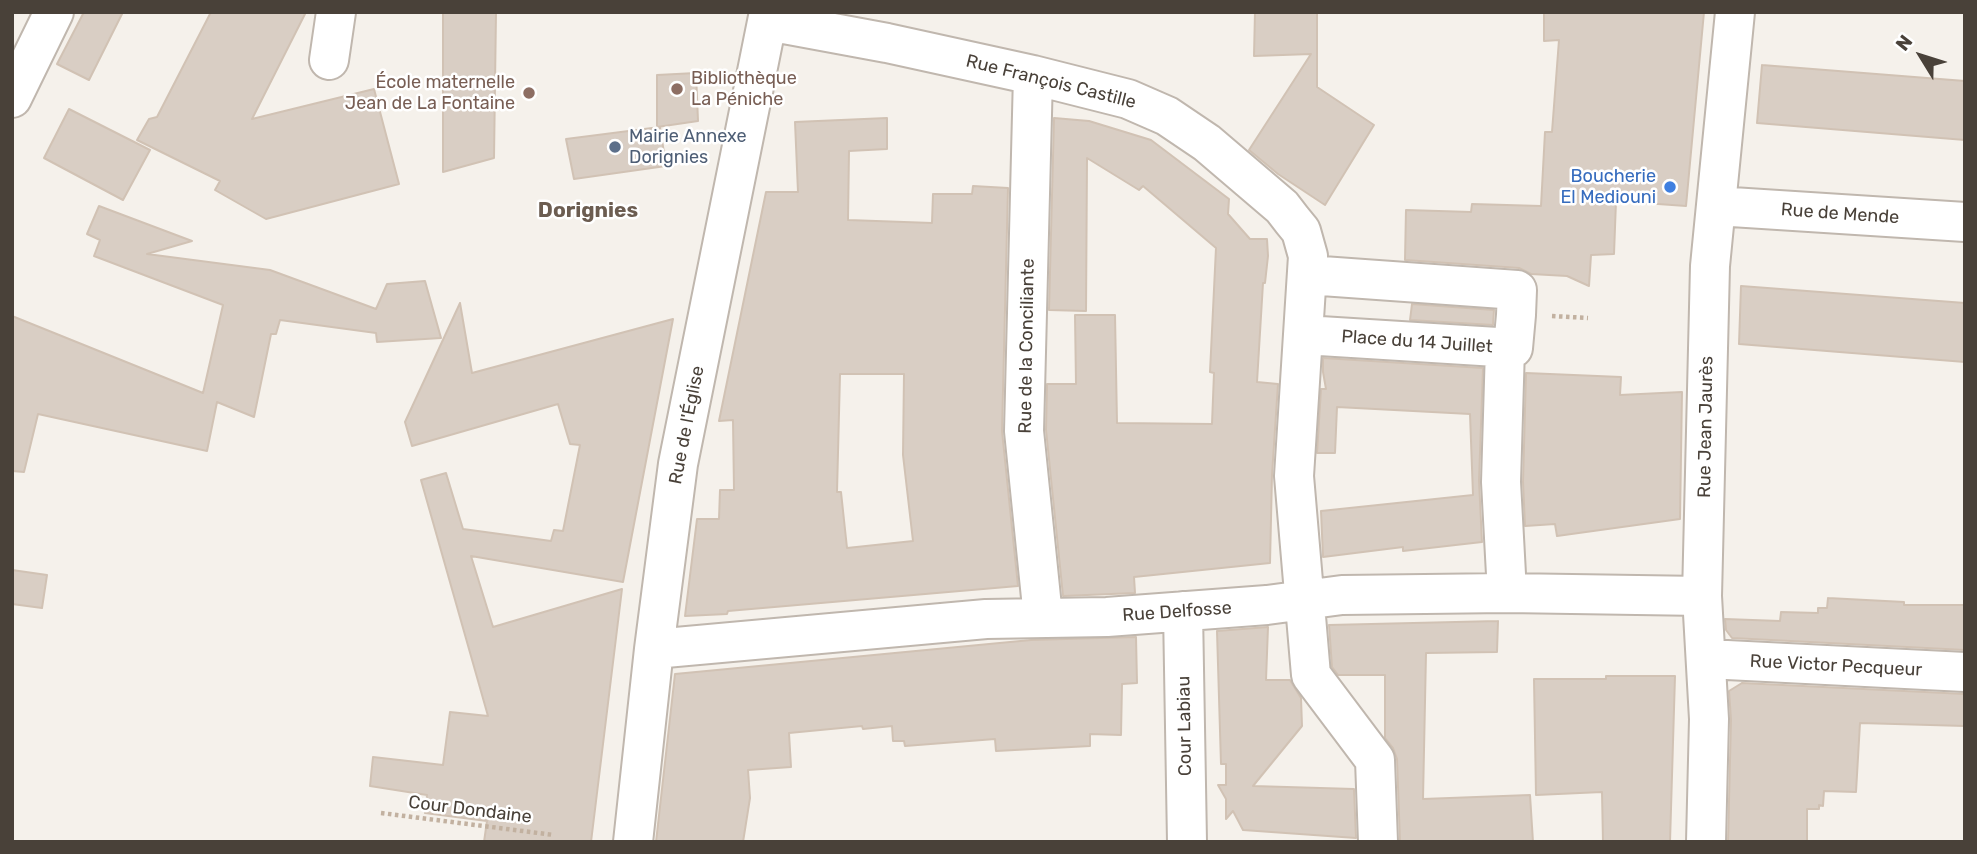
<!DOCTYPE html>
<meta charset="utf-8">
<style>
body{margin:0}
#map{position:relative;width:1977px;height:854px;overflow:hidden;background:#f5f1eb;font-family:Rubik,sans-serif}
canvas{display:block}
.frame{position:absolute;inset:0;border:14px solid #494139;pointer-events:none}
.north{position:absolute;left:1886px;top:21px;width:70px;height:70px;-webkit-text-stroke:5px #fff;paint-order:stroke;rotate:308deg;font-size:19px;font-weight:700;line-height:28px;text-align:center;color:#494139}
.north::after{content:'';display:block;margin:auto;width:24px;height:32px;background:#494139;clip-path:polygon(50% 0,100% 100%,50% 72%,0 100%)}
</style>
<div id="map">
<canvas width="1977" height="854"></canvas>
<div class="frame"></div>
<div class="north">N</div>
</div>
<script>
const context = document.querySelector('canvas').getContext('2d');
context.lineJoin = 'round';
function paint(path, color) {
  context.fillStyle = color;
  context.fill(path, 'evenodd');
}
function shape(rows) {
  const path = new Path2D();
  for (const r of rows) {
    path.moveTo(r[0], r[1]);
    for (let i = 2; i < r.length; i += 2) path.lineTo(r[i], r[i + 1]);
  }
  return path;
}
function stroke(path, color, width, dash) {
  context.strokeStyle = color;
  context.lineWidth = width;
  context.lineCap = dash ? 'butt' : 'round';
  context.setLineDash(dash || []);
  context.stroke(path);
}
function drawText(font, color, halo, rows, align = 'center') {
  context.font = font + ' Rubik,sans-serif';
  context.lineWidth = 5;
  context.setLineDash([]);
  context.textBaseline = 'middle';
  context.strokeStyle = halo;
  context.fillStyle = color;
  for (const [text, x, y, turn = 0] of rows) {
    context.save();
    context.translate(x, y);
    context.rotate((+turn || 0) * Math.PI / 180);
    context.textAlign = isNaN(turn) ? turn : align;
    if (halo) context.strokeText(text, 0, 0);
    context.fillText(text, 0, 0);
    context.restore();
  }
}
const building = shape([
 [84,12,123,12,89,80,57,64,84,12],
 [211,12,306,12,252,119,374,89,399,184,266,219,215,190,220,181,137,140,149,119,157,117,211,12],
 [443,12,496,12,494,158,443,172,443,12],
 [1255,12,1317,12,1317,87,1374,125,1325,205,1278,174,1249,150,1311,54,1254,56,1255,12],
 [1544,12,1704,12,1686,206,1616,201,1614,254,1591,255,1589,286,1567,276,1531,274,1519,268,1405,260,1406,210,1471,212,1472,204,1541,206,1545,132,1552,132,1559,40,1544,41,1544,12],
 [1762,65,1965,81,1965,140,1757,123,1762,65],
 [696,73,698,121,657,127,657,75,696,73],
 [69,109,150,150,123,200,44,158,69,109],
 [887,118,887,149,849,151,848,220,932,223,933,194,972,194,973,186,1008,188,1002,431,1018,586,728,611,727,614,685,616,697,519,719,519,720,490,734,490,733,420,719,421,766,192,798,192,795,122,887,118],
 [840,374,904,374,903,455,913,541,847,548,841,492,837,492,840,374],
 [1054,118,1089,121,1151,140,1229,199,1228,214,1250,239,1267,239,1268,256,1265,283,1263,283,1257,382,1278,384,1272,475,1270,563,1134,577,1135,593,1063,596,1046,430,1047,384,1076,384,1075,315,1115,315,1117,423,1212,424,1214,373,1210,372,1216,248,1143,186,1139,190,1087,158,1086,311,1049,310,1054,118],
 [660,127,666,166,574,179,566,139,660,127],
 [99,206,192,241,147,254,270,270,376,309,387,284,425,281,441,338,377,342,376,333,280,320,276,334,271,334,254,417,217,402,207,451,38,414,24,472,12,471,12,316,203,393,223,305,94,256,100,240,87,234,99,206],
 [1741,286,1965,303,1965,362,1739,344,1741,286],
 [460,303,472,373,673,319,623,582,471,556,493,627,622,589,591,842,484,842,487,821,425,813,427,795,370,786,373,757,443,765,450,712,488,716,421,480,446,473,463,529,551,541,554,530,563,531,580,445,570,444,558,404,412,446,405,422,460,303],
 [1412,304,1494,310,1493,325,1410,320,1412,304],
 [1323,358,1483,368,1479,481,1482,542,1403,551,1403,547,1323,557,1321,511,1473,495,1470,414,1337,407,1335,453,1317,453,1321,389,1326,389,1323,372,1323,358],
 [1526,373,1621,377,1620,395,1682,392,1680,519,1557,536,1555,524,1525,526,1523,482,1526,373],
 [12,570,47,575,42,608,12,604,12,570],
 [1828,598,1904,602,1904,605,1965,605,1965,650,1732,638,1726,630,1725,619,1780,621,1781,612,1818,613,1818,608,1827,608,1828,598],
 [1498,621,1497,652,1426,653,1423,799,1530,795,1533,842,1400,842,1397,759,1393,748,1385,738,1385,675,1338,675,1332,667,1329,625,1498,621],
 [1268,627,1266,680,1290,680,1301,698,1302,726,1253,786,1354,789,1356,838,1243,830,1233,811,1226,819,1226,799,1218,785,1226,785,1226,764,1221,764,1217,631,1268,627],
 [1136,637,1137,683,1122,684,1121,735,1090,734,1090,746,996,751,995,739,905,746,904,741,893,741,892,726,863,729,862,726,789,733,791,767,748,770,750,798,743,842,656,842,675,674,1031,640,1136,637],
 [1606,676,1675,676,1670,842,1603,842,1602,792,1536,795,1534,679,1606,679,1606,676],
 [1742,683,1965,694,1965,726,1860,723,1856,792,1824,791,1823,806,1819,805,1819,809,1807,809,1807,842,1728,842,1731,720,1729,691,1742,683]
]);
const path = shape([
 [1552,316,1588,318],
 [381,813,554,835]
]);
const minor = shape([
 [768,21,887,43,1033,75,1128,99,1167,116,1207,143,1282,207,1292,220,1301,231,1308,256,1294,476,1311,675,1375,760,1378,842],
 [329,60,336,12],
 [1033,75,1024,431,1043,617],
 [12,98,54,12],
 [1716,206,1965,222],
 [1304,335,1513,348,1516,315,1517,290,1308,275],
 [1505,348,1501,482,1507,593],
 [1183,611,1187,842],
 [654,649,986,619,1107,617,1267,605,1342,595,1507,593,1702,596],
 [1707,659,1965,672],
 [633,842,654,649,678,464,769,12],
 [1706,842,1709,719,1702,596,1710,266,1735,12]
]);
const markers = [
 [677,89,7,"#8d6e63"],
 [529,93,7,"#8d6e63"],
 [615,147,7,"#5c6f8a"],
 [1670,187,7,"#3f7fe0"]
];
const educationNames = [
 ["Bibliothèque",691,79],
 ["La Péniche",691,100],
 ["École maternelle",515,83,"right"],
 ["Jean de La Fontaine",515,104,"right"]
];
const streetNames = [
 ["Rue François Castille",1051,82,14],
 ["Rue de Mende",1840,214,4],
 ["Place du 14 Juillet",1417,342,4],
 ["Rue de la Conciliante",1027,346,-89],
 ["Rue de l'Église",687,425,-79],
 ["Rue Jean Jaurès",1706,427,-89],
 ["Rue Delfosse",1177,612,-4],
 ["Rue Victor Pecqueur",1836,666,3],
 ["Cour Labiau",1185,726,-91],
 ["Cour Dondaine",470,810,7]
];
const serviceNames = [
 ["Mairie Annexe",629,137],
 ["Dorignies",629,158]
];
const shopNames = [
 ["Boucherie",1656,177],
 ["El Mediouni",1656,198]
];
const quarterNames = [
 ["Dorignies",588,211]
];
paint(building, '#d9cec4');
stroke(building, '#d1c2b4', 2);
stroke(minor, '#c0b7ae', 42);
stroke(path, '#c2b1a0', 4.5, [3.5, 3.5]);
stroke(minor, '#fff', 38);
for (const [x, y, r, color] of markers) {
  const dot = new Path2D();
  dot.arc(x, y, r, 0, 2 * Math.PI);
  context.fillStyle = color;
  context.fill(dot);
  stroke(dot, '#fff', 2.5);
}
drawText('18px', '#785e54', '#fff', educationNames, 'left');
drawText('18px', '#494139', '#fff', streetNames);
drawText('18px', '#4e5e75', '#fff', serviceNames, 'left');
drawText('18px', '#366cbe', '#fff', shopNames, 'right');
drawText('bold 21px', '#6c5d51', '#fff', quarterNames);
</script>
